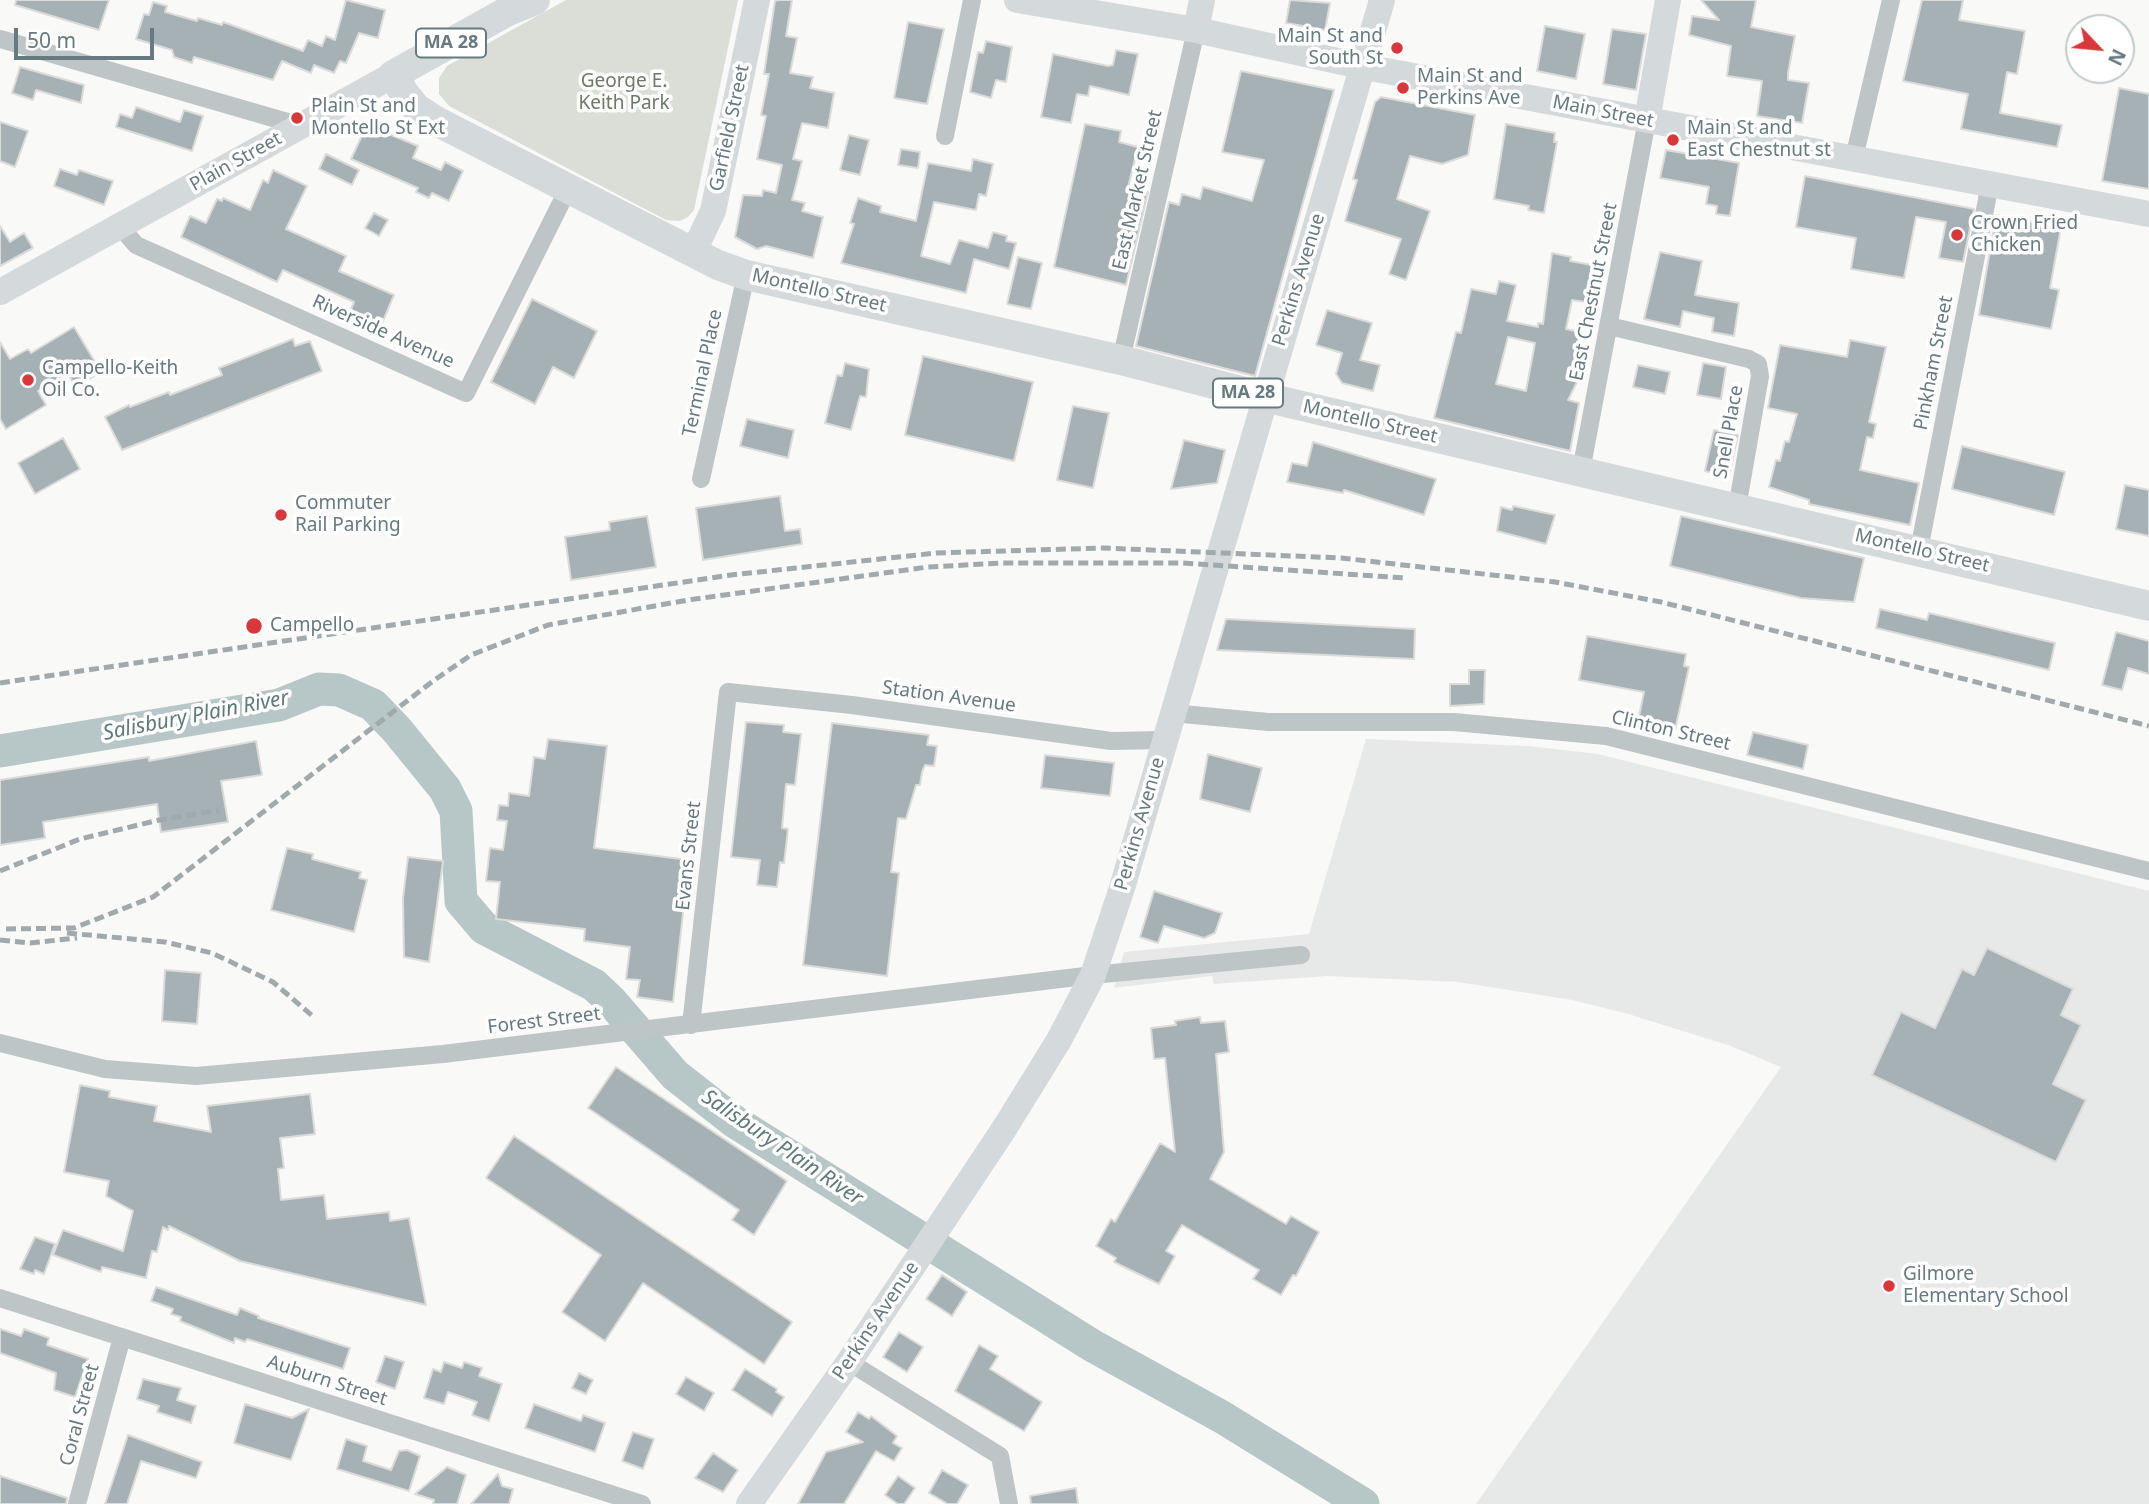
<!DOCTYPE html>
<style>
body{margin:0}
#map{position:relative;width:2149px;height:1504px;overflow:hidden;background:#f9f9f7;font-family:"Noto Sans",sans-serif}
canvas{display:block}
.north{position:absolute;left:2065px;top:14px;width:70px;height:70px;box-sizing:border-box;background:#fff;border:2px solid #c2cacc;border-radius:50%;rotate:116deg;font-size:19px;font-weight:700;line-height:28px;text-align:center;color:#667a80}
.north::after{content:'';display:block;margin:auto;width:24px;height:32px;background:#d8383a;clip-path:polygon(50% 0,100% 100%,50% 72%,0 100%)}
.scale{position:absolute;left:14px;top:28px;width:140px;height:32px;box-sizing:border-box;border:4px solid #667a80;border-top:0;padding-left:9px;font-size:21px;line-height:24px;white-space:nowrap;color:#667a80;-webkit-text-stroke:5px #fff;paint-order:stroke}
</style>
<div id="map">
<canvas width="2149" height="1504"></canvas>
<div class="north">N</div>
<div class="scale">50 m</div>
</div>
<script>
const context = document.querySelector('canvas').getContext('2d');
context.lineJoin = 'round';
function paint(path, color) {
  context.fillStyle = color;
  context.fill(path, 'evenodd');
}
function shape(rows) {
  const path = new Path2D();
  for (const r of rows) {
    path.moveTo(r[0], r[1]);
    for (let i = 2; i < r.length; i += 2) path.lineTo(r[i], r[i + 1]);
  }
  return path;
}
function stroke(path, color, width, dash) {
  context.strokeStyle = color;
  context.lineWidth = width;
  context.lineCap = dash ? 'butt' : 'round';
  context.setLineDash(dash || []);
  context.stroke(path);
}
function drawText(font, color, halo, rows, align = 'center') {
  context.font = font + ' "Noto Sans",sans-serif';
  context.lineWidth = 7;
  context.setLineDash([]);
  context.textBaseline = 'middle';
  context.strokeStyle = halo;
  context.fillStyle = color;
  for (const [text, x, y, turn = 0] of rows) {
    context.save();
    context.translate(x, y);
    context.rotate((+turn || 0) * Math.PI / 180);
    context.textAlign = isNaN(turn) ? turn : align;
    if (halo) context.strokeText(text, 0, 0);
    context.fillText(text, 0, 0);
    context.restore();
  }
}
const built = shape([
 [1366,739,1528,746,1598,754,2149,891,2149,1504,1476,1504,1781,1067,1728,1045,1625,1013,1572,1000,1458,982,1327,976,1214,984,1212,976,1114,988,1124,952,1309,934]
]);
const green = shape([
 [566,0,738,0,694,210,688,217,680,221,666,220,449,106,439,94,439,78,447,66]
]);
const river = shape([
 [0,751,279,705,319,689,339,690,373,705,397,730,445,789,456,811,461,901,484,928,594,985,611,1001,675,1075,735,1122,1093,1346,1222,1417,1363,1504]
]);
const building = shape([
 [16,0,109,0,99,30,15,5,16,0],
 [346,0,385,10,378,38,359,33,346,63,340,61,334,73,314,65,311,73,282,61,273,80,194,57,192,63,174,57,172,50,136,39,144,14,149,15,153,2,167,6,165,12,197,21,198,18,222,25,223,22,303,51,308,40,322,46,326,36,335,40,346,0],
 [779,0,792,0,786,36,797,38,790,73,813,77,810,88,834,93,828,128,802,123,793,159,802,161,792,200,805,203,802,211,823,217,813,258,766,246,757,249,735,237,743,195,762,196,763,190,776,193,782,165,757,159,766,116,761,115,769,74,764,74,775,1,779,0],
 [1290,0,1330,3,1325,30,1286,23,1290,0],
 [1701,0,1756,0,1751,27,1795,36,1788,73,1788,80,1809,83,1802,123,1757,116,1762,81,1727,76,1731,46,1689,35,1692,16,1719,20,1701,0],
 [1922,0,1963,0,1959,20,2025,31,2017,74,2007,72,2000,113,2062,125,2057,147,1961,129,1968,94,1903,81,1922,0],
 [908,22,944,29,927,104,894,98,908,22],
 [1545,26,1585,34,1576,79,1537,71,1545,26],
 [1612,29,1646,34,1636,90,1603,84,1612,29],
 [986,41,1012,47,1006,82,996,80,991,98,970,92,978,52,983,53,986,41],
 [1116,50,1138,54,1129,95,1090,86,1088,96,1077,94,1071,123,1041,117,1053,54,1108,66,1113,65,1116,50],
 [20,67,84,85,81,103,36,90,33,100,12,93,20,67],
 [1241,71,1334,90,1255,376,1136,346,1169,202,1179,205,1182,194,1200,199,1203,187,1252,201,1264,160,1222,152,1241,71],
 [2119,88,2149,94,2149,189,2102,181,2119,88],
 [1381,97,1475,115,1468,155,1442,164,1410,156,1397,199,1430,211,1406,280,1389,274,1401,239,1345,221,1357,180,1353,179,1375,102,1381,97],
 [136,107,180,122,184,110,203,116,192,151,116,127,120,114,132,118,136,107],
 [0,122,28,131,15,167,0,161,0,122],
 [1085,124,1121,131,1119,142,1138,147,1128,187,1148,192,1126,285,1054,267,1085,124],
 [1506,124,1555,133,1554,142,1557,142,1544,213,1528,210,1529,206,1494,199,1506,124],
 [367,125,418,146,413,158,441,170,445,162,463,171,449,201,432,193,429,198,416,192,418,188,351,159,367,125],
 [849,135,869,140,860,175,840,170,849,135],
 [901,149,920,152,918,168,898,165,901,149],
 [1666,150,1739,163,1730,216,1716,214,1717,206,1706,204,1709,187,1660,178,1666,150],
 [326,154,359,170,352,185,319,169,326,154],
 [973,159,993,164,986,196,979,194,976,210,934,202,921,256,950,264,959,240,988,248,993,232,1007,236,1006,241,1016,243,1009,269,974,259,966,293,841,263,854,224,850,223,858,198,881,206,880,212,916,221,928,163,971,171,973,159],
 [60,169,77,175,79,170,113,181,104,205,54,186,60,169],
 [273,170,307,186,286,229,346,256,339,271,394,295,380,328,349,314,354,302,283,270,277,282,181,237,190,216,206,223,217,199,222,201,223,198,250,210,263,180,268,183,273,170],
 [1805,176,1974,209,1963,262,1939,258,1946,222,1916,217,1904,278,1851,269,1856,238,1796,227,1805,176],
 [374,213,388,220,379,236,365,228,374,213],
 [1996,215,2061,227,2050,288,2059,290,2051,329,1979,315,1996,215],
 [0,226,10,242,24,233,33,248,0,266,0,226],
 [1660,252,1702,261,1695,295,1739,303,1734,336,1712,332,1714,318,1683,311,1680,327,1644,319,1660,252],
 [1552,253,1571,257,1570,261,1592,265,1586,302,1572,300,1566,329,1580,332,1574,366,1580,376,1568,400,1579,403,1570,451,1434,418,1456,332,1461,333,1471,289,1496,294,1499,281,1516,285,1507,321,1538,327,1538,323,1543,324,1552,253],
 [1508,337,1535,343,1526,391,1496,384,1508,337],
 [1018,257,1042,263,1031,309,1007,304,1018,257],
 [532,299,597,331,574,378,553,367,535,404,491,382,532,299],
 [1327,310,1372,323,1360,360,1380,365,1373,391,1342,383,1336,374,1342,353,1316,345,1327,310],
 [74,327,101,372,76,387,68,374,38,391,46,405,6,429,0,419,0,342,10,359,28,349,31,353,74,327],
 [293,339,295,346,310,341,322,371,122,450,105,417,129,405,130,407,169,392,170,395,222,375,219,368,293,339],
 [1850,340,1886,347,1869,422,1876,424,1873,438,1867,437,1860,470,1919,483,1910,525,1809,504,1809,500,1769,487,1776,460,1780,461,1785,441,1789,442,1797,414,1768,408,1780,345,1847,357,1850,340],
 [923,356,1033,382,1014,461,905,435,923,356],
 [845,363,869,369,866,397,860,396,851,430,825,423,837,375,842,376,845,363],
 [1703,363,1726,367,1721,399,1697,395,1703,363],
 [1638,365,1670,372,1665,394,1633,387,1638,365],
 [1073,406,1109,413,1093,488,1057,480,1073,406],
 [747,419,794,430,788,458,740,446,747,419],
 [1714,430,1738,435,1729,477,1705,471,1714,430],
 [63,438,80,469,35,494,18,463,63,438],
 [1184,440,1225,450,1217,483,1171,489,1184,440],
 [1313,442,1436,479,1424,515,1344,490,1343,493,1287,482,1292,463,1307,466,1313,442],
 [1962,446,2065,472,2054,515,1952,489,1962,446],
 [2125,485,2149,490,2149,536,2116,529,2125,485],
 [780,496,785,531,800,529,802,544,703,560,696,508,780,496],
 [1513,506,1555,515,1546,544,1497,531,1501,507,1512,510,1513,506],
 [647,516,656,567,571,580,565,537,610,530,609,522,647,516],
 [1681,516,1864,558,1854,602,1801,598,1670,566,1681,516],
 [1880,609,1927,620,1929,613,2055,643,2049,670,1876,628,1880,609],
 [1226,619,1415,629,1414,659,1217,650,1226,619],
 [2116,632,2149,641,2149,674,2128,668,2122,690,2102,685,2116,632],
 [1587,636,1686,654,1684,666,1689,667,1675,730,1638,721,1644,692,1579,680,1587,636],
 [1469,670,1485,670,1484,704,1450,706,1450,684,1469,684,1469,670],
 [746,722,784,725,783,732,801,734,795,785,786,784,782,828,788,829,784,863,780,862,777,887,757,885,760,860,731,857,746,722],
 [832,723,929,735,927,745,937,746,934,766,925,765,922,772,920,785,916,785,906,819,898,818,891,872,899,873,887,976,803,965,832,723],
 [1753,732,1808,745,1803,769,1747,755,1753,732],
 [548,739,607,746,594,848,689,860,673,1002,637,997,640,980,626,979,630,947,584,941,585,929,496,919,500,882,486,881,490,848,503,850,507,821,497,820,499,805,508,806,509,793,529,796,534,757,545,759,548,739],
 [256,741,262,775,221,781,228,822,161,832,157,804,43,822,45,838,0,845,0,780,149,757,149,761,256,741],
 [1208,754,1262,768,1250,812,1200,799,1208,754],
 [1045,755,1114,763,1110,796,1041,788,1045,755],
 [287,848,313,854,312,859,361,872,359,878,367,880,354,932,271,910,287,848],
 [408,857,443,861,429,962,404,957,403,898,408,857],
 [1154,891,1222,913,1215,933,1204,938,1164,926,1158,943,1140,937,1154,891],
 [1987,948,2073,989,2061,1015,2081,1025,2053,1084,2086,1100,2056,1162,1872,1075,1901,1012,1935,1028,1962,969,1974,975,1987,948],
 [165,970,201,973,197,1024,162,1021,165,970],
 [1200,1017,1201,1023,1225,1021,1229,1052,1216,1054,1224,1152,1210,1179,1286,1224,1291,1216,1319,1232,1296,1276,1293,1275,1281,1295,1253,1279,1259,1270,1182,1225,1166,1251,1175,1256,1159,1284,1114,1262,1116,1258,1096,1246,1111,1219,1115,1222,1160,1143,1175,1152,1165,1058,1154,1059,1151,1028,1176,1025,1175,1021,1200,1017],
 [616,1067,787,1181,754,1235,732,1220,739,1210,588,1108,616,1067],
 [80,1085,110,1091,109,1097,157,1106,154,1121,211,1132,207,1106,310,1094,315,1134,280,1138,284,1168,278,1169,281,1200,324,1195,327,1219,389,1212,390,1221,409,1218,426,1305,240,1261,169,1226,168,1230,163,1227,157,1252,152,1251,146,1278,102,1267,101,1272,53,1255,63,1230,123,1251,133,1211,106,1196,109,1181,64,1172,80,1085],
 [514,1136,792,1322,764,1364,643,1283,605,1341,562,1312,601,1255,486,1178,514,1136],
 [35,1237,55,1244,44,1274,35,1270,34,1274,20,1269,35,1237],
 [942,1275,967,1292,952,1316,926,1299,942,1275],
 [156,1287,237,1315,240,1308,259,1316,258,1318,350,1348,343,1369,247,1339,245,1342,235,1338,234,1343,180,1321,181,1317,171,1314,173,1309,151,1301,156,1287],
 [0,1329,21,1336,24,1329,49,1338,47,1345,88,1359,75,1397,54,1390,56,1373,0,1353,0,1329],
 [899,1332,923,1347,907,1372,883,1357,899,1332],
 [979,1345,998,1356,990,1369,1042,1402,1024,1431,955,1391,979,1345],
 [385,1356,404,1362,395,1389,376,1382,385,1356],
 [444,1362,462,1368,464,1362,482,1368,479,1376,502,1384,489,1421,472,1415,477,1402,448,1392,444,1404,424,1398,433,1369,441,1372,444,1362],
 [745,1369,777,1389,776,1392,784,1397,772,1416,732,1390,745,1369],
 [579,1373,593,1380,586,1394,572,1388,579,1373],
 [686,1377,714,1393,704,1411,676,1394,686,1377],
 [143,1379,181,1388,177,1400,196,1406,191,1423,157,1412,159,1406,137,1399,143,1379],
 [245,1404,292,1418,309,1409,291,1460,234,1443,245,1404],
 [534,1404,581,1421,583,1415,605,1423,595,1452,525,1428,534,1404],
 [858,1412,869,1419,871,1416,897,1436,893,1443,902,1448,894,1461,876,1451,844,1504,798,1504,826,1452,863,1442,846,1432,858,1412],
 [633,1432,654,1439,643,1469,622,1461,633,1432],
 [128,1435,202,1462,196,1478,141,1461,127,1504,105,1504,128,1435],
 [346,1439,367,1446,363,1461,391,1470,399,1451,407,1450,420,1456,409,1491,337,1469,346,1439],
 [713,1453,738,1470,723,1492,695,1478,713,1453],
 [447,1467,466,1475,457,1504,433,1504,434,1500,415,1494,447,1467],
 [942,1470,968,1485,957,1504,948,1504,929,1493,942,1470],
 [498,1474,502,1486,513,1489,509,1504,471,1504,498,1474],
 [0,1476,67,1498,66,1504,0,1504,0,1476],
 [898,1476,915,1488,904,1504,898,1504,885,1495,898,1476],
 [1076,1488,1078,1504,1031,1504,1030,1496,1076,1488]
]);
const street = shape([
 [0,39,301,126],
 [945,136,972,0],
 [1854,158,1891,0],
 [119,225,136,245,466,393,568,189],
 [1609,326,1749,359,1758,364,1760,376,1737,508],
 [1121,360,1196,30],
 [1581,471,1647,120],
 [701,479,746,275],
 [1919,550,1990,184],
 [1172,713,1268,722,1454,722,1606,736,2149,871],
 [691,1025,728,692,852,705,1111,741,1163,740],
 [0,1043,105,1069,196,1076,443,1054,1093,975,1301,955],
 [0,1298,642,1504],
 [849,1362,1000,1456,1009,1504],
 [77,1504,122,1337]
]);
const secondary = shape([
 [1017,0,1196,30,1365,67,2149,214],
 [1196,30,1202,0],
 [1647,120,1668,0],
 [693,253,713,211,757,0],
 [0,292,393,75],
 [749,1504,849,1362,1004,1129,1059,1040,1093,975,1122,888,1382,0]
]);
const primary = shape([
 [535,0,508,11,393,75,404,93,416,108,436,121,718,265,746,275,1121,360,1264,397,2149,606]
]);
const rail = shape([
 [0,683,731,575,936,553,1103,548,1341,558,1555,582,1661,602,2149,726],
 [0,871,80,839,159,820,219,810],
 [6,929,74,928,153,897,433,681,471,655,548,625,688,600,928,567,1003,563,1183,563,1405,578],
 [67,933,165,942,212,953,273,982,315,1018],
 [0,940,30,943,77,938]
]);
const markers = [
 [1397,48,7,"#d8383a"],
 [1403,88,7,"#d8383a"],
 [297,118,7,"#d8383a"],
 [1673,140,7,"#d8383a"],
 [1957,235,7,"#d8383a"],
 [28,380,7,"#d8383a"],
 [281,515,7,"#d8383a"],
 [254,626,9,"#d8383a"],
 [1889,1286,7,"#d8383a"]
];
const shields = [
 [451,43,70],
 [1248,393,70]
];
const shieldNames = [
 ["MA 28",451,43],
 ["MA 28",1248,393]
];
const poiNames = [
 ["Main St and",1383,37,"right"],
 ["South St",1383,59,"right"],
 ["Main St and",1417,77],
 ["Perkins Ave",1417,99],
 ["Plain St and",311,107],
 ["Montello St Ext",311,129],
 ["Main St and",1687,129],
 ["East Chestnut st",1687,151],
 ["Crown Fried",1971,224],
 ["Chicken",1971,246],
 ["Campello-Keith",42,369],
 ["Oil Co.",42,391],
 ["Commuter",295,504],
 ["Rail Parking",295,526],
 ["Campello",270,626],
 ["Gilmore",1903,1275],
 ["Elementary School",1903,1297]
];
const parkNames = [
 ["George E.",624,82],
 ["Keith Park",624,104]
];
const streetNames = [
 ["Main Street",1603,112,11],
 ["Garfield Street",730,128,-78],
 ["Plain Street",236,162,-29],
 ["East Market Street",1138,190,-77],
 ["Perkins Avenue",1299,280,-73],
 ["Montello Street",819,291,13],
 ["East Chestnut Street",1594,292,-79],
 ["Riverside Avenue",383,332,24],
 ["Pinkham Street",1934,363,-79],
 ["Terminal Place",703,373,-78],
 ["Montello Street",1370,422,13],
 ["Snell Place",1729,432,-80],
 ["Montello Street",1922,551,13],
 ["Station Avenue",949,697,8],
 ["Clinton Street",1671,731,13],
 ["Perkins Avenue",1140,824,-74],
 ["Evans Street",689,856,-84],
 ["Forest Street",544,1021,-7],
 ["Perkins Avenue",876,1321,-56],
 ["Auburn Street",327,1381,18],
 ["Coral Street",80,1415,-75]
];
const waterNames = [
 ["Salisbury Plain River",196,716,-11],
 ["Salisbury Plain River",782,1148,34]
];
paint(built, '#e7e9e8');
paint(green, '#dbded7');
stroke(river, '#b7c6c7', 33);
paint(building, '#a5b1b4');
stroke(building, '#dbdbd9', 2);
stroke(street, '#bec5c6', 18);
stroke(secondary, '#d4d9dc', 26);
stroke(primary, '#d4d9dc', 30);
stroke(rail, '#a0aaad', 5, [10, 5]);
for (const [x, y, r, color] of markers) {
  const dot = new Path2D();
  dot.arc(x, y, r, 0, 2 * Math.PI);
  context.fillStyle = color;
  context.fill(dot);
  stroke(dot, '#fff', 2.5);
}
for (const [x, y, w] of shields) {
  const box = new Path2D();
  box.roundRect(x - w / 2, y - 14.5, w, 29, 5);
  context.fillStyle = '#fff';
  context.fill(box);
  stroke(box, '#667a80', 2);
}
drawText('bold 18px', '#667a80', null, shieldNames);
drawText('19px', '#667a80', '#fff', poiNames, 'left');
drawText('19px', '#6d7965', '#fff', parkNames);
drawText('19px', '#667a80', '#fff', streetNames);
drawText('italic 21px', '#61797a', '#fff', waterNames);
</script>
